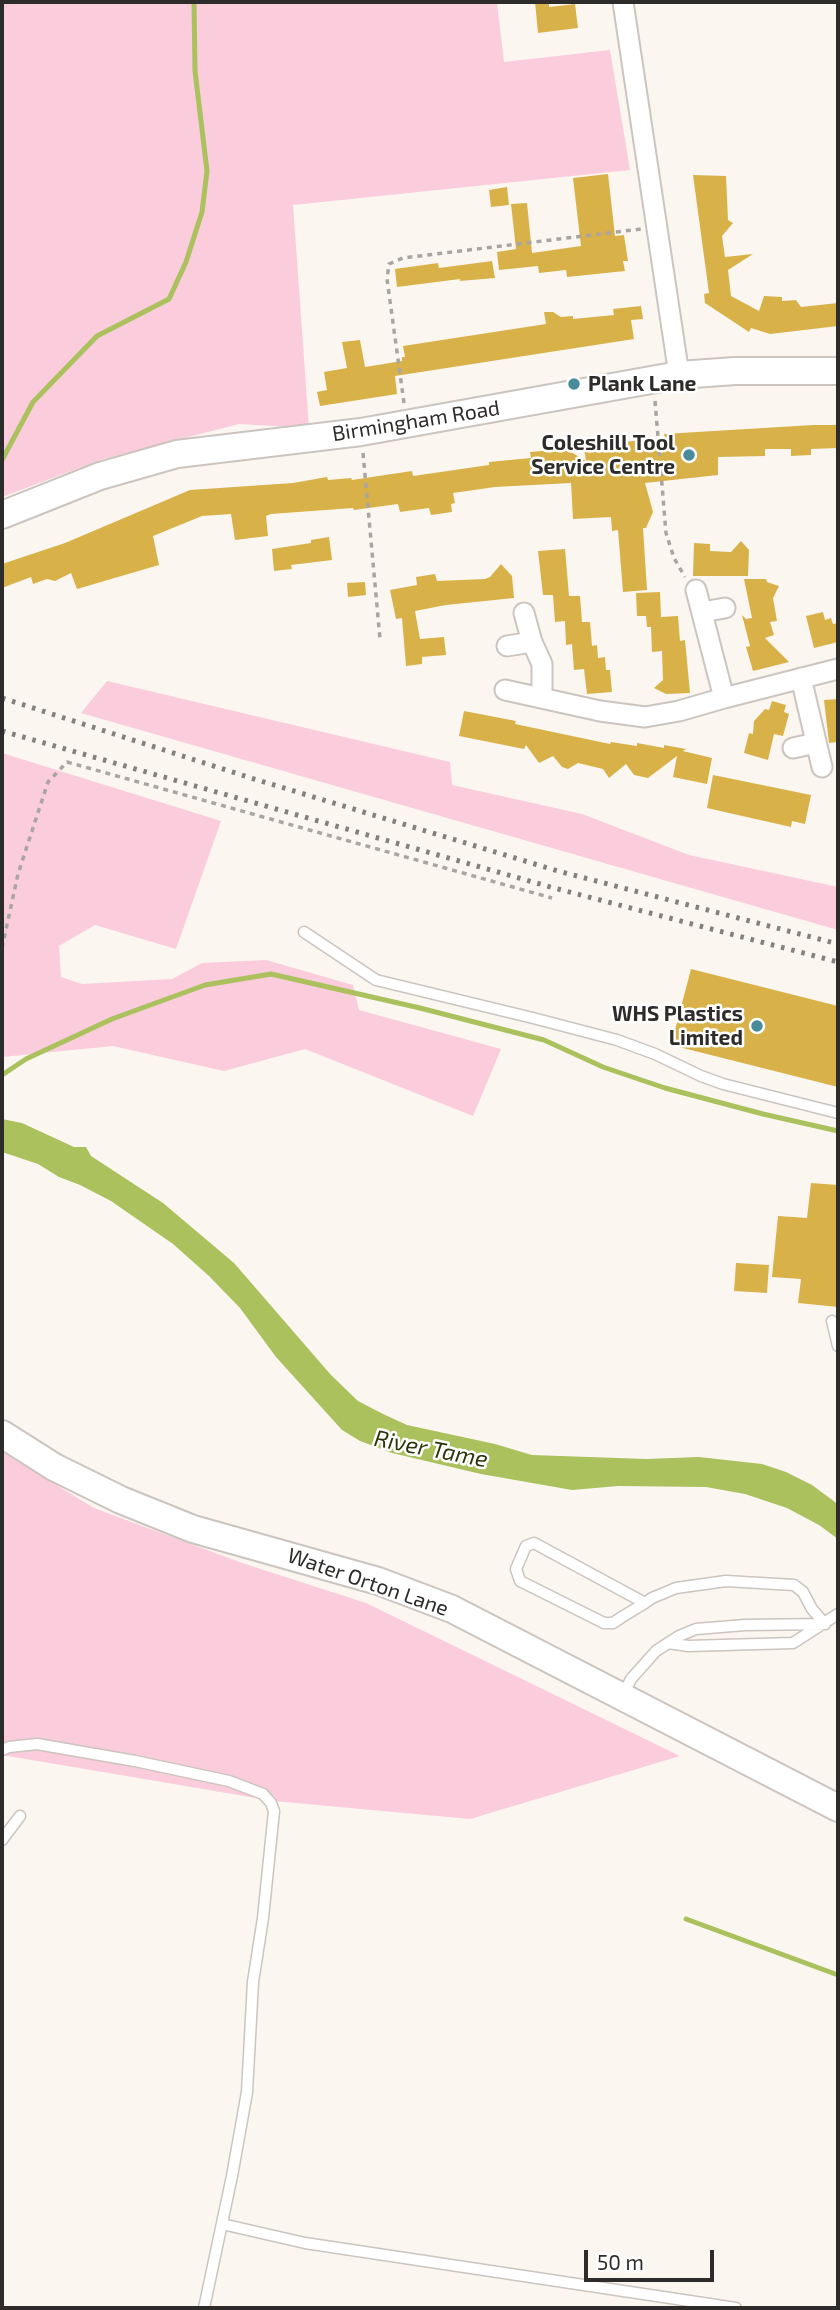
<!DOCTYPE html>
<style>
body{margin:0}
#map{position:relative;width:840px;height:2310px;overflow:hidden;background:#fcf6f1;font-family:"Exo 2",sans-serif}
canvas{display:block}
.frame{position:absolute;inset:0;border:4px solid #2e2c2a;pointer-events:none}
.scale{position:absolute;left:584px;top:2250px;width:130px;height:32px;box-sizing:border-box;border:4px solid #2e2c2a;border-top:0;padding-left:9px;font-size:21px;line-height:24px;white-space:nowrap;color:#2e2c2a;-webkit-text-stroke:5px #fff;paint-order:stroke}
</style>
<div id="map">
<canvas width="840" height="2310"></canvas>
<div class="frame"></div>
<div class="scale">50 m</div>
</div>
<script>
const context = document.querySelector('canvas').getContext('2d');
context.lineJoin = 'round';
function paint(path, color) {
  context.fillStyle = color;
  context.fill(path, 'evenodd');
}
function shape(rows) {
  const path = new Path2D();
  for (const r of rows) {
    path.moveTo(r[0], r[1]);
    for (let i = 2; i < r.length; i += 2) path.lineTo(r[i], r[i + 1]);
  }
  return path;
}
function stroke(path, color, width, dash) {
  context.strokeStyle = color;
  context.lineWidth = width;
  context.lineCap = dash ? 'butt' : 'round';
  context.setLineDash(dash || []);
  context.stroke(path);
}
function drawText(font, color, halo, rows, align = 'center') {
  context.font = font + ' "Exo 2",sans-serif';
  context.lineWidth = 5;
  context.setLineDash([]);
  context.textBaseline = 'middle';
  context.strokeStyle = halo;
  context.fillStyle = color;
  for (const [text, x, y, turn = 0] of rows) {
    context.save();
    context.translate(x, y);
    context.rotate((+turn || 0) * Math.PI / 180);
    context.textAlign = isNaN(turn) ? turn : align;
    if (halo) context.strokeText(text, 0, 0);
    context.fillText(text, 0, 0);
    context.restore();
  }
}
const green = shape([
 [2,2,497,2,504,62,610,50,630,170,293,205,309,428,239,424,103,459,2,497],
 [107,681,450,762,452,785,582,814,689,855,838,887,838,930,81,713],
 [2,753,221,821,176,949,95,925,59,946,61,977,82,984,172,979,202,963,266,960,353,985,359,1010,501,1049,473,1116,305,1049,224,1071,113,1046,2,1057],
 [2,1452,94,1508,245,1564,366,1603,680,1756,470,1819,274,1801,2,1755]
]);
const water = shape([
 [2,1119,22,1123,74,1147,86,1147,91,1156,163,1203,234,1263,331,1375,358,1401,383,1414,407,1425,495,1444,532,1455,646,1459,699,1457,762,1464,786,1472,812,1485,835,1502,838,1506,838,1539,819,1525,787,1508,745,1494,706,1487,618,1486,572,1490,481,1474,392,1453,360,1441,342,1430,276,1357,240,1308,209,1276,173,1244,111,1201,80,1185,59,1177,38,1164,2,1152]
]);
const stream = shape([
 [2,460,33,402,97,336,169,299,186,262,202,212,207,171,195,71,194,2],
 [2,1075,26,1059,112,1019,205,985,271,974,420,1008,544,1040,603,1067,665,1088,763,1114,838,1131],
 [686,1919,838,1975]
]);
const building = shape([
 [535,2,549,2,549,7,575,4,578,28,538,33],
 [608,174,615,236,624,235,628,261,623,261,625,271,567,277,566,270,539,273,538,266,499,270,497,252,516,249,511,204,527,203,532,253,581,246,573,178],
 [693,175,726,176,728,220,733,223,722,236,725,257,753,254,728,270,731,296,759,311,764,296,782,297,782,301,796,300,801,307,838,303,838,326,770,334,751,328,749,332,705,303,704,294,709,293],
 [507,187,509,205,491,207,489,190],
 [492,261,495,278,460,281,460,279,397,287,395,269,438,263,439,268],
 [641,306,643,319,631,320,634,339,395,376,397,394,320,406,317,392,327,390,324,372,347,368,342,342,360,340,365,367,402,361,402,357,405,357,403,346,546,324,544,312,553,312,561,317,573,316,573,319,614,315,613,309],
 [813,425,838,425,838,448,811,449,811,455,791,456,791,449,765,449,765,456,718,457,718,475,645,483,653,512,646,528,643,528,647,590,623,592,618,530,612,531,611,517,573,519,571,483,495,487,453,493,455,503,451,504,452,512,431,515,429,508,400,512,398,504,354,510,353,508,271,514,266,516,268,536,235,540,231,514,202,516,153,536,159,565,77,589,71,573,55,581,47,579,33,584,31,577,2,588,2,564,65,543,190,490,293,483,327,477,328,480,351,478,352,480,412,471,413,476,489,465,489,462,531,458,530,452,566,449,586,461,584,448,591,447,591,445,665,438,664,434],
 [329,537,332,560,291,565,292,569,274,571,272,549,311,543,311,540],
 [741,541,749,550,748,576,693,576,694,543,710,544,710,551,731,552],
 [565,549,569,596,580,596,582,622,590,622,592,646,597,645,598,658,605,657,606,670,610,670,612,692,587,694,584,669,574,670,572,644,566,645,565,621,555,622,553,595,543,595,538,551],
 [501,564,512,576,514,598,446,605,415,611,420,639,444,637,446,655,422,657,422,664,406,666,402,618,396,619,390,590,417,585,416,577,435,574,437,581,485,579,490,577],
 [744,579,766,579,767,582,779,586,773,598,777,621,770,622,774,635,765,638,789,662,753,671,746,647,750,646,742,615,746,619,752,618],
 [365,582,366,595,348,597,347,583],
 [660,592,661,617,678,616,680,641,685,640,690,693,666,694,654,688,663,680,662,651,652,652,651,627,647,627,646,616,637,616,636,593],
 [823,612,825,620,831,618,833,624,838,623,838,642,814,648,806,616],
 [838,699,838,742,829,743,824,700],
 [772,701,786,705,784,712,789,714,783,736,774,734,768,760,744,753,749,733,753,734,754,721,765,709,769,710],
 [464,711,516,721,515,724,610,744,611,742,637,746,637,743,664,748,664,745,686,749,683,751,712,758,707,784,673,777,677,756,648,778,634,775,626,764,609,778,603,769,578,763,568,769,562,767,553,756,539,763,526,745,524,749,459,736],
 [713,775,811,795,805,824,792,821,791,827,707,808],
 [691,969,838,1006,838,1087,671,1045],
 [811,1183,838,1185,838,1307,798,1303,801,1279,772,1277,778,1216,807,1218],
 [736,1263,769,1265,767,1293,734,1291]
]);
const path = shape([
 [655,401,666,533,674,558,685,577],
 [404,403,387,279,389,264,403,258,641,229],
 [363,453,380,639],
 [2,948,18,874,48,782,67,762,552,898]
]);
const lane = shape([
 [304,932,376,980,533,1018,617,1040,655,1054,701,1076,723,1084,838,1113],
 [832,1321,838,1346],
 [645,1603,534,1543,526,1546,516,1569,520,1581,604,1623,613,1623,622,1617,645,1603,652,1598,676,1588,726,1581,794,1585,803,1592,812,1609,825,1624],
 [668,1643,688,1646,793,1643,838,1614],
 [623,1695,631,1679,656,1651,679,1636,696,1629,745,1625,825,1624],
 [2,1750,9,1747,37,1744,135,1761,229,1781,263,1794,271,1803,274,1811,263,1918,253,1982,247,2092,232,2176,204,2308],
 [2,1840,20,1816],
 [222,2224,305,2243,736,2308]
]);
const street = shape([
 [623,2,679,375],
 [696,590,724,698],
 [702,612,725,608],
 [524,613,532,642,542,664,542,698],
 [507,646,532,642],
 [801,678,822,767],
 [505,690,600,711,645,717,679,711,724,698,838,669],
 [793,748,816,743]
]);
const secondary = shape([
 [2,515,100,476,177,454,361,432,679,375,735,371,838,371],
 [2,1434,54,1467,121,1500,193,1529,378,1581,452,1609,838,1808]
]);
const rail = shape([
 [2,698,251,778,558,871,838,944],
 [2,731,554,888,838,962]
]);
const markers = [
 [574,384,7,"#488b9b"],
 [689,455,7,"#488b9b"],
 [757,1026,7,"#488b9b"]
];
const poiNames = [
 ["Plank Lane",588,384,"left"],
 ["Coleshill Tool",675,443],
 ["Service Centre",675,467],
 ["WHS Plastics",743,1014],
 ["Limited",743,1038]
];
const streetNames = [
 ["Birmingham Road",416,421,-9],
 ["Water Orton Lane",368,1582,19]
];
const waterNames = [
 ["River Tame",431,1449,11]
];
paint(green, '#faccdc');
paint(water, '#aac15d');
stroke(stream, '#aac15d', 5);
paint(building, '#d8b249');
stroke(lane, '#cbc4bf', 13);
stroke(street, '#cbc4bf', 23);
stroke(secondary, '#cbc4bf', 30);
stroke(path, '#a9a5a1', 3.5, [5, 5]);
stroke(lane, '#fff', 10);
stroke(street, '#fff', 19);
stroke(secondary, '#fff', 26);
stroke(rail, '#84807d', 5, [3.5, 7]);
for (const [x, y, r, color] of markers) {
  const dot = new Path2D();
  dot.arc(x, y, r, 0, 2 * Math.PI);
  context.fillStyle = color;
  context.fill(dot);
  stroke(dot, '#fff', 2.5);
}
drawText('bold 21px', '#2e2c2a', '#fff', poiNames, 'right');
drawText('21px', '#2e2c2a', '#fff', streetNames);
drawText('italic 23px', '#2d360b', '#fff', waterNames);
</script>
